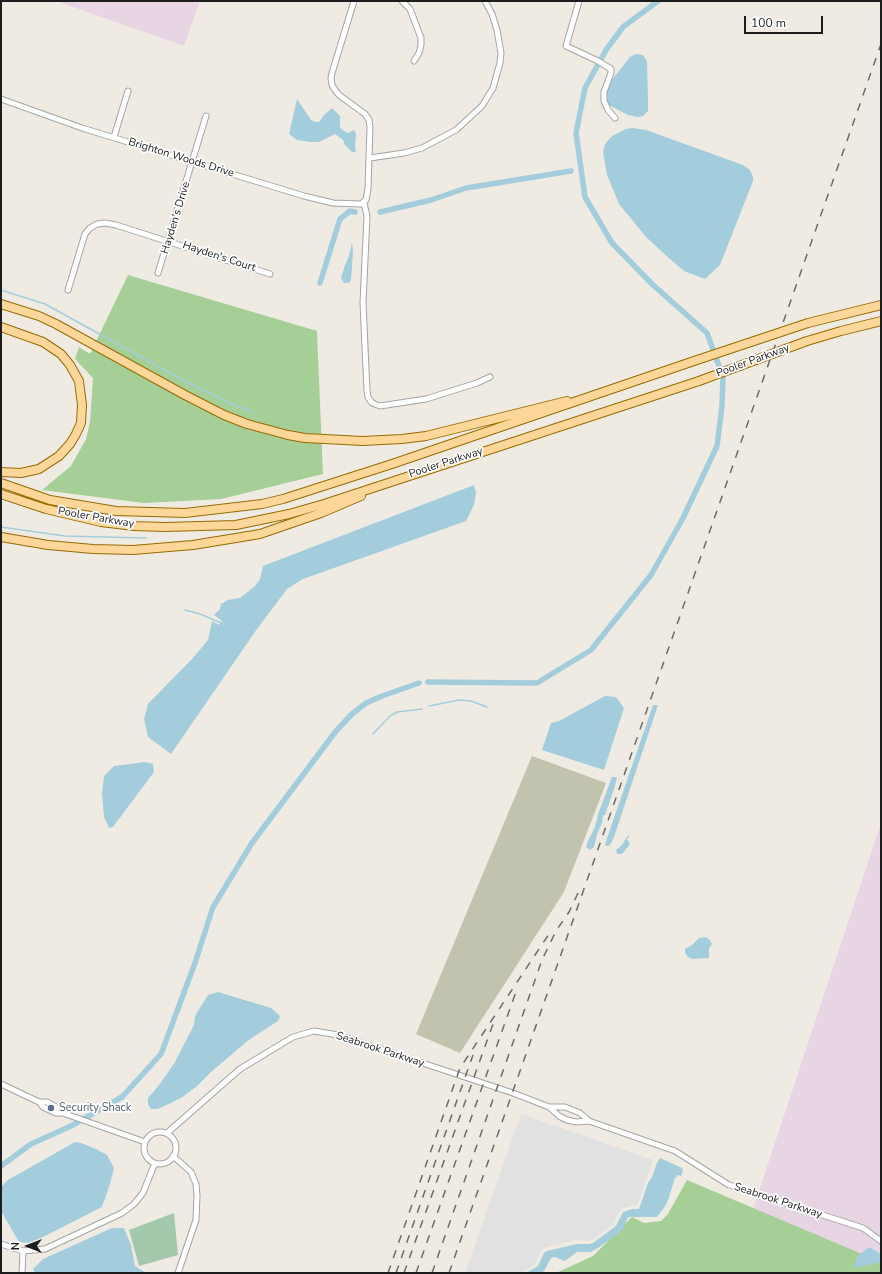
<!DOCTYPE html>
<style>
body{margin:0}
#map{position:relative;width:882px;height:1274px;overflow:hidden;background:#efebe3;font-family:"Nunito Sans",sans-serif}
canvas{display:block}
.frame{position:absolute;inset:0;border:2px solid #1d1d1d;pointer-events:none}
.north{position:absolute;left:8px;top:1226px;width:40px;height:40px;-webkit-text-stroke:3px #fff;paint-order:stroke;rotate:270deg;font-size:11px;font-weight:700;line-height:16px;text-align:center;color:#1d1d1d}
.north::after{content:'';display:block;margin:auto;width:14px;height:18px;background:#1d1d1d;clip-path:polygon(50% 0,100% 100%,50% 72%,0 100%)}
.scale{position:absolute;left:744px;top:16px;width:79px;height:18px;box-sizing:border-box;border:2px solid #1d1d1d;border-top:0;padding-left:5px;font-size:12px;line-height:14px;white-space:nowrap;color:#1d1d1d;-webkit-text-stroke:3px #fff;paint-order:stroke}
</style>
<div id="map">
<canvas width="882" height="1274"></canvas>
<div class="frame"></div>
<div class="north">N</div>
<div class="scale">100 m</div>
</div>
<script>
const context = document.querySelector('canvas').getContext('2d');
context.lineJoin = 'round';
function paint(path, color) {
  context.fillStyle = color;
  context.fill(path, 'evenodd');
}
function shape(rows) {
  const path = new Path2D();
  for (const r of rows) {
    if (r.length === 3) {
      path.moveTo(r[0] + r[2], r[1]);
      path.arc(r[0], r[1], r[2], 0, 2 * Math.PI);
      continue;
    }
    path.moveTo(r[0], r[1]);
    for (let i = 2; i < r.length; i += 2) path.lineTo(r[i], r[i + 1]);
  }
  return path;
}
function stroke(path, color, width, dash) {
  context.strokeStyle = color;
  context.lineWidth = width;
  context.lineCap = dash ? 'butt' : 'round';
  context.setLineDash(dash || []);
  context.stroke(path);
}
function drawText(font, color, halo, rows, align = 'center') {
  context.font = font + ' "Nunito Sans",sans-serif';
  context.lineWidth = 3.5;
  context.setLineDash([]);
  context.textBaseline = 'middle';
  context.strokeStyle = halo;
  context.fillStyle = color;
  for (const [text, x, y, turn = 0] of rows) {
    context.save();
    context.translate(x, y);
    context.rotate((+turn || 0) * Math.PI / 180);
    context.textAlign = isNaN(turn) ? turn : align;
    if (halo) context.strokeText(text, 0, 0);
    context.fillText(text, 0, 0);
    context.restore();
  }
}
const industrial = shape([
 [56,1,200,1,184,46],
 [881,823,881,1262,753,1209]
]);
const construction = shape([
 [532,756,606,783,564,892,460,1053,416,1034]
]);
const forest = shape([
 [128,275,317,331,323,474,221,499,144,503,42,490,71,466,86,439,90,422,93,378,75,359,79,347,90,354],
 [687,1180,881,1262,881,1273,556,1273,593,1256,632,1217,644,1223,661,1221,668,1214]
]);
const cemetery = shape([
 [174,1213,178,1255,139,1266,129,1230]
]);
const parking = shape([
 [521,1114,653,1160,637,1206,629,1206,622,1209,616,1217,614,1224,590,1241,577,1240,546,1247,541,1251,535,1264,526,1270,517,1273,465,1273]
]);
const water = shape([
 [636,54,643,55,647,61,648,100,648,111,643,116,638,117,628,115,618,110,609,105,606,99,607,90,612,80,630,57],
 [297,99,311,120,315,122,319,122,324,115,332,108,340,116,340,128,344,131,348,133,353,130,355,131,356,135,355,146,356,150,355,152,352,152,345,145,343,140,335,134,319,142,310,142,297,140,289,134],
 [632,128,646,130,743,165,750,170,753,177,753,181,720,265,705,279,684,271,670,259,646,237,619,204,607,175,603,152,605,144,612,136,626,129],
 [352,242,353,252,351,280,349,283,344,283,341,278,345,265,349,256],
 [474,485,476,493,474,505,466,521,303,579,287,589,257,629,171,754,148,737,144,719,148,704,193,658,208,640,212,621,219,625,222,621,214,615,220,609,221,604,228,600,240,598,255,586,260,579,263,566],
 [605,696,616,697,624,708,604,770,542,750,551,723,559,721],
 [653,705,658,705,614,837,610,845,608,846,605,845,606,841],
 [145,762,153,764,154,772,113,827,109,828,104,817,102,793,104,776,114,766],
 [612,777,616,777,617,778,613,792,605,815,603,815,602,823,597,834,594,847,590,850,586,847,588,841,594,829,597,820,598,814],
 [628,835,629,837,627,839,630,844,622,854,617,854,616,850,622,845],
 [706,937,710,940,712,944,709,948,709,958,692,959,688,957,685,953,685,949,692,945,699,938],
 [218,992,271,1008,280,1016,278,1021,250,1039,211,1072,196,1087,181,1098,158,1109,151,1109,148,1104,148,1098,160,1084,175,1062,194,1025,195,1016,208,995],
 [75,1142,81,1143,96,1149,107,1155,114,1168,110,1184,102,1207,43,1237,28,1243,19,1242,1,1211,1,1187,8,1180],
 [660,1158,682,1168,683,1171,681,1176,678,1175,675,1178,668,1200,664,1208,657,1217,628,1217,624,1227,619,1233,598,1248,591,1252,577,1252,565,1261,555,1257,551,1258,544,1271,542,1273,526,1273,538,1266,544,1253,547,1251,577,1244,590,1244,593,1243,616,1226,623,1212,632,1209,639,1209,648,1183,652,1177,657,1163],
 [112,1228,124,1228,131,1245,135,1266,146,1273,35,1273,33,1269,43,1259],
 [868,1248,871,1248,881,1254,881,1262,856,1268,854,1266,858,1256]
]);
const stream = shape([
 [1,290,45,304,190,384,223,400,252,412],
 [1,527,65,536,146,538],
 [185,610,200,614,221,623],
 [429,706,459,700,471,701,487,707],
 [373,734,390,716,397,712,422,709]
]);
const canal = shape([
 [380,212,431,200,466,188,571,171],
 [320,283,340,219,350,211,355,212],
 [428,682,537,683,591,650,651,575,683,518,717,446,722,406,723,377,707,333,652,284,612,243,585,197,576,133,585,88,606,50,623,27,658,1],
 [1,1166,31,1144,71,1126,122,1097,161,1054,195,963,213,907,252,843,336,731,352,714,366,703,382,696,419,683]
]);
const minor = shape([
 [402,1,410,9,421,38,421,45,419,53,414,61],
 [579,1,566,46,598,61,611,69,611,73,604,92,604,101,608,110,615,118],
 [1,99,82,128,304,196,333,203,361,204,366,200,368,189,370,127,369,120,365,114,339,95,335,90,332,85,331,78,332,73,354,1],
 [114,137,128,91],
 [370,158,404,153,422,148,456,130,482,106,493,88,500,63,501,53,497,30,492,14,485,1],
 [364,203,367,216,363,303,367,391,368,397,372,403,380,406,426,399,477,383,490,377],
 [158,273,206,116],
 [68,290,85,234,90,228,97,224,105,223,116,225,270,274],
 [1,1084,39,1102,47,1102,58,1108,63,1113,145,1142],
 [39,1102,43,1107,56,1113,63,1113],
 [549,1107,559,1116,567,1120,576,1122,589,1121],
 [160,1148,16],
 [167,1133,240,1069,293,1037,314,1031,338,1035,513,1093,549,1107,565,1107,580,1113,589,1121,675,1151,729,1185,863,1228,881,1241],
 [173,1156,191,1172,196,1184,197,1196,196,1220,178,1273],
 [1,1244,23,1251,22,1273],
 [23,1251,45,1249,122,1213,134,1204,143,1193,155,1163]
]);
const primary = shape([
 [1,304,39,316,56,324,185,395,224,415,247,424,288,435,305,438,363,441,402,439,426,436,567,401],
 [808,323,881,305],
 [1,327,43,342,61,354,70,365,79,381,82,405,81,423,76,434,70,444,59,456,39,469,21,473,1,472],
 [807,341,841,331,881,321],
 [1,483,50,500,116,511,185,513,262,504,283,499,392,464,694,361],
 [1,494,46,509,101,522,134,526,165,527,236,525,289,514,324,504,699,381],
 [1,537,48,545,93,549,133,550,193,545,260,534,321,513,361,496]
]);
const rail = shape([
 [388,1273,460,1068,551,931],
 [396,1273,473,1055],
 [404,1273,493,1024],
 [416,1273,517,989],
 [432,1273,542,960,556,931,569,912,579,891],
 [449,1273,881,44]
]);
const primaryBridge = shape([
 [694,361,808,323],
 [699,381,807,341]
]);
const markers = [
 [51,1108,4,"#5c6f8a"]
];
const streetNames = [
 ["Brighton Woods Drive",181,158,17],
 ["Hayden's Drive",176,218,-73],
 ["Hayden's Court",219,257,18],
 ["Pooler Parkway",753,361,-20],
 ["Pooler Parkway",446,463,-18],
 ["Pooler Parkway",96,518,10],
 ["Seabrook Parkway",380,1050,18],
 ["Seabrook Parkway",778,1201,18]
];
const serviceNames = [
 ["Security Shack",59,1108]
];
paint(industrial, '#e8d5e4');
paint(construction, '#c2c3af');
paint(forest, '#a5cf97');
paint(cemetery, '#a4c8ab');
paint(parking, '#e1e1e1');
paint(water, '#a3cddd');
stroke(stream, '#a3cddd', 1.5);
stroke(canal, '#a3cddd', 5.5);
stroke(minor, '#a4a4a4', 7);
stroke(primary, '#976b00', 10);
stroke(minor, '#fff', 5);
stroke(primary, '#fdd69a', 8);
stroke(rail, '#6b6b6b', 1.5, [8, 8]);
stroke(primaryBridge, '#976b00', 10, []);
stroke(primaryBridge, '#fdd69a', 8);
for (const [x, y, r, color] of markers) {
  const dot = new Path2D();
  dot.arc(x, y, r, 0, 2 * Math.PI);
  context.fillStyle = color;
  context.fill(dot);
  stroke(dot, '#fff', 1.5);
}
drawText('11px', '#1d1d1d', '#fff', streetNames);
drawText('11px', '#4e5e75', '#fff', serviceNames, 'left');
</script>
